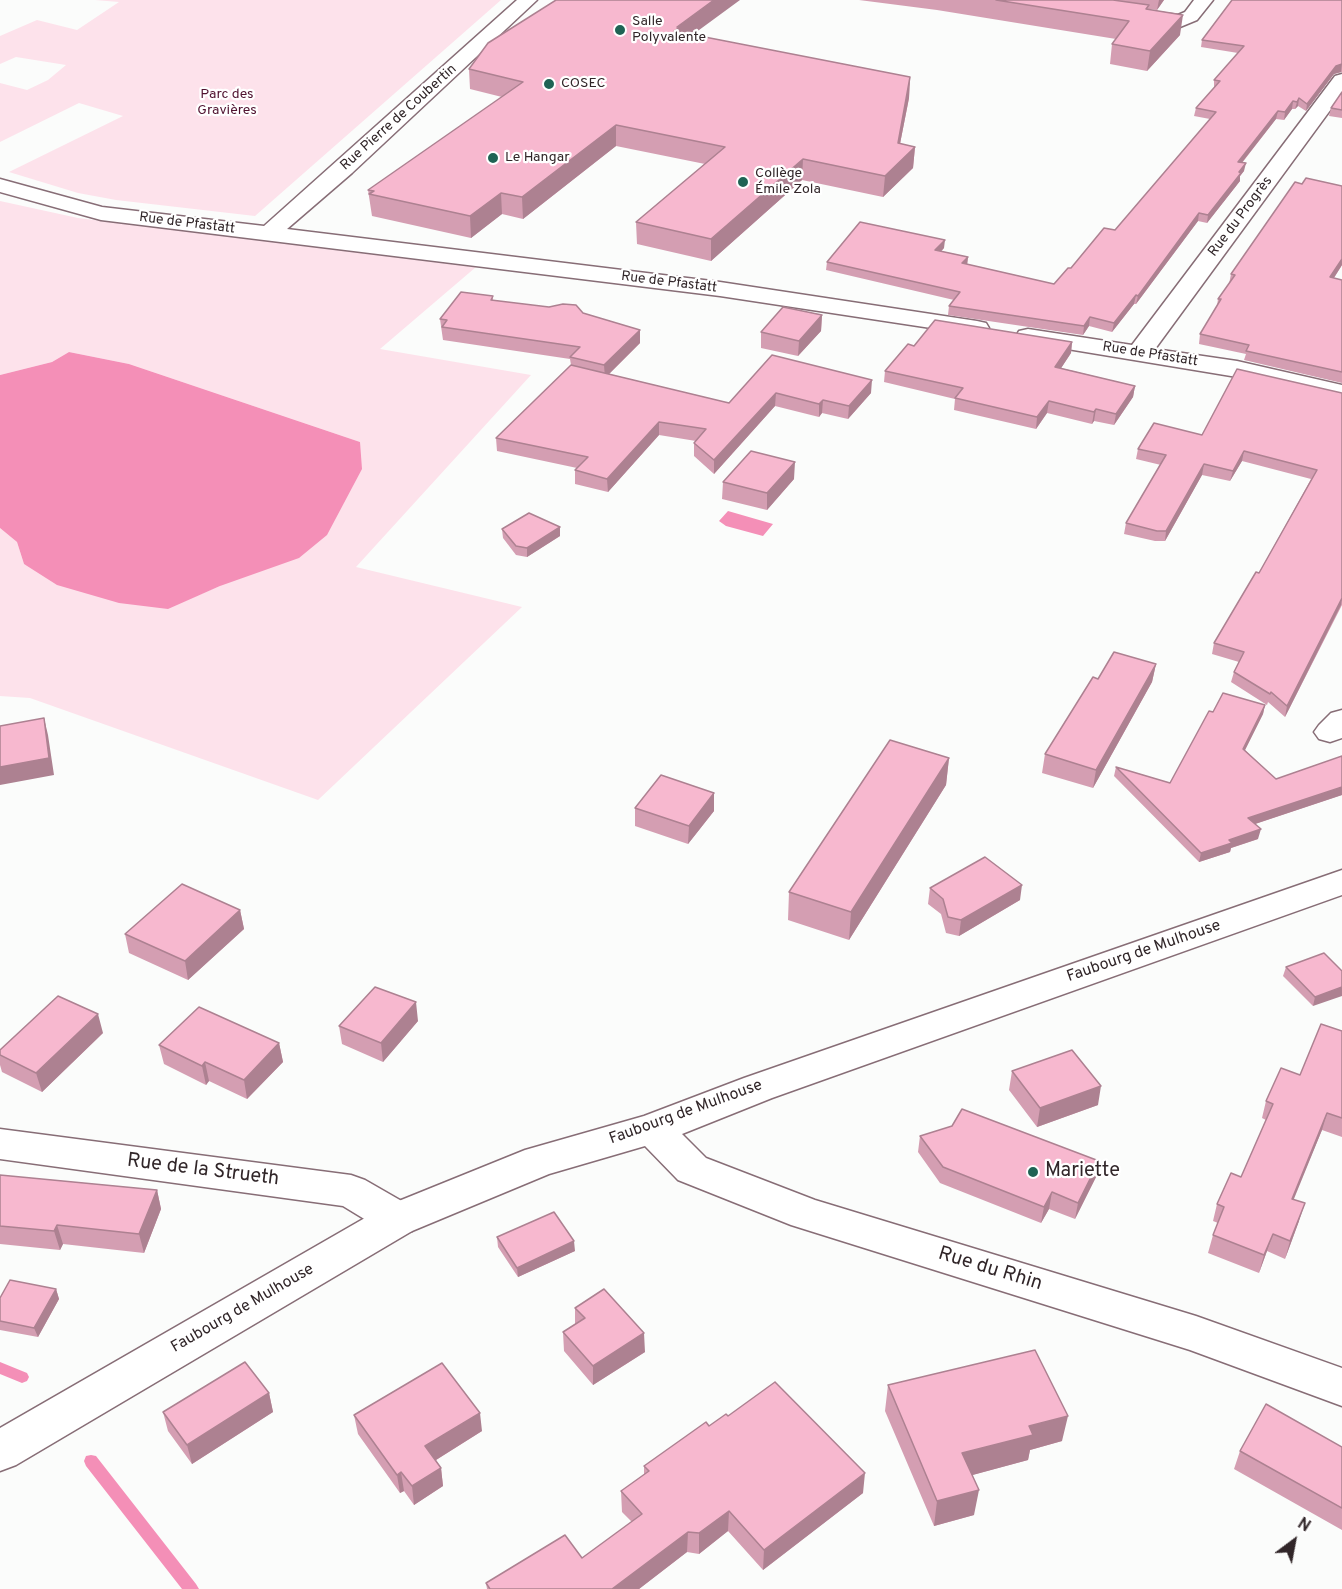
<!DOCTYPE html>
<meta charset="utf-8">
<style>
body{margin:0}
#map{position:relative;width:1342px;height:1589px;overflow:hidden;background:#fbfcfb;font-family:Overpass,sans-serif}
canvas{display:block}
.north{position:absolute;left:1264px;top:1511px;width:60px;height:60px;-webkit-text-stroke:4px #fff;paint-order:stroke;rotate:32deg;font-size:16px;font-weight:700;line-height:24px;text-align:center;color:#312629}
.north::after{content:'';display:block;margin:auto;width:21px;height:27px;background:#312629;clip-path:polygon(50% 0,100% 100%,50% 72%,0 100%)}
</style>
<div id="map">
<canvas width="1342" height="1589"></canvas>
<div class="north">N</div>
</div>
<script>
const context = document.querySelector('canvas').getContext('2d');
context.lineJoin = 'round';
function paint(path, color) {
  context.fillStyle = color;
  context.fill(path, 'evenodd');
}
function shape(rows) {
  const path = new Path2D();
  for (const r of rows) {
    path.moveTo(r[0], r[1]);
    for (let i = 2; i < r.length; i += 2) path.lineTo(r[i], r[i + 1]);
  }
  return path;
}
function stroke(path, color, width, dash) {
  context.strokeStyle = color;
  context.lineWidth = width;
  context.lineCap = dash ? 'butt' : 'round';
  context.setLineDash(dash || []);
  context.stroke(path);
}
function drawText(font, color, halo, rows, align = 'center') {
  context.font = font + ' Overpass,sans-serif';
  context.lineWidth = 4.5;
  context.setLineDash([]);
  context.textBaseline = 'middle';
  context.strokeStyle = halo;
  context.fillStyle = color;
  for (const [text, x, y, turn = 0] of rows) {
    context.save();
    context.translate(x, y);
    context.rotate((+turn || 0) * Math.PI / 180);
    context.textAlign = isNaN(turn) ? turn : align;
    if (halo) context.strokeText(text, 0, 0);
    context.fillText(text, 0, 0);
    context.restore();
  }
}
const green = shape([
 [95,0,501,0,255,216,116,200,78,193,9,172,123,116,79,103,0,142,0,83,27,90,48,80,66,65,16,57,0,64,0,36,37,20,77,30,119,2],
 [0,201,78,218,476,267,380,349,531,375,356,567,522,607,318,800,30,698,0,696,0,528,17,542,24,564,168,608,220,586,360,442,129,364,69,352,52,362,0,375]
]);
const water = shape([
 [69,352,129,364,360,442,362,469,327,535,299,558,220,586,168,609,119,603,57,585,24,564,17,542,0,528,0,375,52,362],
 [728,511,773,524,763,536,726,526,719,521]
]);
const stream = shape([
 [0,1362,27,1373,29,1377,27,1381,22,1383,0,1374,0,1362],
 [91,1455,96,1456,196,1584,199,1589,182,1589,86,1466,84,1461,86,1456,91,1455]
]);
const street = shape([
 [517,0,537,0,352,173,287,229,720,282,977,321,986,323,989,328,986,333,977,335,720,296,101,220,0,192,0,179,102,207,264,226,517,0],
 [1194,0,1213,0,1197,20,1180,27,1137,22,1131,20,1128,16,1131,12,1137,10,1178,15,1185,12,1194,0],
 [1342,74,1342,94,1155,349,1237,361,1342,385,1342,401,1237,377,1019,341,1016,336,1019,331,1028,329,1132,345,1335,76,1342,74],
 [1342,710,1342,738,1330,742,1319,739,1314,732,1319,725,1331,713,1342,710],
 [0,1129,351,1175,365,1180,412,1207,418,1219,412,1231,398,1235,384,1231,343,1206,0,1159,0,1129]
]);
const secondary = shape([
 [1342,870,1342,895,772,1098,682,1134,706,1158,815,1200,1196,1316,1342,1368,1342,1406,1190,1350,791,1225,678,1180,645,1146,549,1174,412,1231,16,1465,0,1471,0,1428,384,1207,525,1150,644,1116,744,1078,1342,870]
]);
const wall = shape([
 [859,0,1164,0,1157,10,1149,9,1148,10,1180,35,1147,71,1110,64,1112,44,1116,39,937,10],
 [1342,0,1342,72,1334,74,1306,111,1298,106,1295,109,1292,109,1284,120,1276,119,1242,163,1244,171,1240,176,1240,181,1207,223,1198,221,1136,304,1134,304,1112,332,1089,326,1083,335,948,315,949,306,954,300,826,270,827,262,944,248,941,251,968,257,967,264,1054,284,1115,230,1210,119,1194,116,1196,108,1214,88,1214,80,1238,53,1201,47,1202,40],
 [693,35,910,77,909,98,900,144,915,147,913,168,883,197,802,180,711,261,637,244,636,222,705,164,616,146,523,219,502,214,471,238,372,216,368,190,502,97,470,89,469,69],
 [1342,92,1342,118,1329,116,1331,108],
 [1302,184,1342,186,1342,265,1334,278,1342,280,1342,383,1244,360,1246,354,1199,344,1200,334,1217,306,1218,299,1229,284,1231,274],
 [493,296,493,300,583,313,640,330,640,343,609,374,729,403,772,355,871,393,848,419,822,413,819,417,775,406,714,474,694,456,694,443,696,441,659,435,608,492,575,484,575,470,577,468,497,451,496,438,571,365,570,359,443,340,440,319],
 [822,315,821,331,798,356,761,348,761,332],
 [1072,342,1071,353,1061,368,1135,386,1133,397,1114,425,1094,421,1092,424,1047,413,1036,429,954,410,955,399,884,382,885,371,914,346],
 [1342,393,1342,605,1285,717,1268,702,1267,705,1231,682,1234,672,1239,662,1212,654,1214,643,1259,573,1311,479,1242,461,1230,481,1202,475,1165,541,1155,541,1124,534,1126,523,1161,465,1136,459,1138,449,1202,435],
 [794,479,767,510,722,499,723,482],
 [502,529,560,536,527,557,516,555,503,538],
 [1156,664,1152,682,1093,788,1042,773,1045,754,1098,679],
 [1265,705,1263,714,1245,750,1276,779,1342,756,1342,795,1255,824,1258,839,1231,848,1230,852,1199,862,1114,776,1116,767,1170,783,1213,712],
 [949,758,946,785,849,940,788,920,789,892],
 [635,808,714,811,688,844,635,826],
 [930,888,1020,900,959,936,946,933,941,914,928,904],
 [240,910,244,929,188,980,129,953,125,934],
 [1286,967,1342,971,1313,1006,1283,976],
 [418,1021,383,1062,342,1044,339,1026],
 [1342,1031,1342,1137,1322,1130,1293,1199,1299,1221,1285,1259,1267,1251,1259,1273,1208,1253,1213,1235,1218,1223,1213,1221,1217,1204,1241,1177,1266,1120,1262,1118,1266,1101,1300,1075],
 [103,1033,42,1092,2,1072,0,1065,0,1050],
 [279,1043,283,1062,247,1099,209,1081,206,1085,164,1064,159,1045],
 [1012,1071,1098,1105,1037,1127,1009,1090],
 [920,1136,1099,1161,1096,1177,1075,1219,1049,1209,1041,1223,940,1183,918,1152],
 [0,1175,157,1190,161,1209,144,1253,63,1244,60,1250,0,1244],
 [497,1237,575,1251,518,1277,498,1247],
 [56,1289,59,1299,38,1337,0,1330,0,1298],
 [575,1308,645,1352,593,1385,564,1351,563,1332,575,1324],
 [888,1385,1062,1441,1030,1450,1028,1460,972,1475,974,1515,934,1526,885,1411],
 [269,1393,273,1412,192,1464,168,1431,163,1412],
 [354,1415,482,1431,436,1460,441,1468,443,1486,414,1505,404,1491,400,1493,358,1434],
 [728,1416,863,1493,763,1570,728,1531,699,1554,687,1552,639,1589,487,1589,486,1583,582,1558,632,1522,622,1512,621,1491,644,1475,644,1466,709,1426],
 [1342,1447,1342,1530,1234,1469,1240,1451]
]);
const shadedWall = shape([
 [714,0,740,0,680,44,674,31,677,27],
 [1159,0,1164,0,1157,10],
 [1183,15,1180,35,1147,71,1150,51],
 [1342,64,1341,72,1334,74,1306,111,1307,104,1336,66],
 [910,77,909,98,896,164,898,143],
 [1299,98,1298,106,1295,109,1297,102],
 [1293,101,1292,109,1284,120,1285,112],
 [1278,111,1276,119,1236,170,1238,162],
 [616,125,616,146,523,219,522,197],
 [915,147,913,168,883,197,885,176],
 [803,159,802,180,711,261,711,239],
 [1246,163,1244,171,1240,176,1240,181,1207,223,1208,215],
 [501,193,502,214,471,238,470,216],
 [1199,213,1198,221,1136,304,1138,296],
 [945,240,944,248,935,258,935,250],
 [968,257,967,266,962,263],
 [1342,259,1342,265,1328,287,1330,277],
 [1136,295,1134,304,1112,332,1114,323],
 [822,315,821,331,798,356,799,341],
 [1090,317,1089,326,1083,335,1084,326],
 [640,330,640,343,605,378,604,365],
 [1072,342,1071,353,1054,379,1055,367],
 [872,380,871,393,848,419,849,406],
 [1135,386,1133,397,1114,425,1116,414],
 [776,393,775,406,714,474,714,460],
 [823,400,822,413,819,417,819,404],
 [1049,401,1047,413,1036,429,1037,417],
 [1096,409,1094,421,1092,424,1094,412],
 [659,422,659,435,608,492,607,479],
 [1244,451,1242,461,1230,481,1233,471],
 [795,462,794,479,767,510,767,493],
 [1204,464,1202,475,1165,541,1166,531],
 [560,527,560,536,527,557,527,548],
 [1342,598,1341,605,1285,717,1287,706],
 [1156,664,1152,682,1093,788,1096,770],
 [1265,705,1263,714,1241,758,1243,749],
 [44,718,48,735,54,775,0,785,0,767],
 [949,758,946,785,849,940,851,912],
 [1342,787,1342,795,1246,827,1248,818],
 [714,793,714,811,688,844,689,826],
 [1261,829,1258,839,1231,848,1230,852,1199,862,1201,853,1229,840],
 [1022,885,1020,900,959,936,961,920],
 [240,910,244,929,188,980,185,961],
 [1342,987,1342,996,1313,1006,1315,997],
 [416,1002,418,1021,383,1062,381,1043],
 [98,1014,103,1033,42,1092,36,1073],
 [279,1043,283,1062,247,1099,244,1080],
 [205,1062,209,1081,206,1085,202,1066],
 [1101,1086,1098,1105,1037,1127,1040,1108],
 [1327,1113,1322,1130,1287,1216,1292,1199],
 [1099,1161,1096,1177,1075,1219,1078,1203],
 [157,1190,161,1209,144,1253,139,1234],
 [1052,1192,1049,1209,1041,1223,1044,1207],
 [1305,1203,1299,1221,1285,1259,1290,1241],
 [57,1225,63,1244,60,1250,54,1231],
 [1273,1234,1267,1251,1259,1273,1264,1255],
 [574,1241,575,1251,518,1277,517,1268],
 [56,1289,59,1299,38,1337,34,1328],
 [644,1333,645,1352,593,1385,593,1366],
 [269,1393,273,1412,192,1464,187,1445],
 [480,1413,482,1431,428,1465,425,1446],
 [1068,1416,1062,1441,1030,1450,1028,1460,958,1479,962,1453,1029,1426],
 [441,1468,443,1486,414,1505,412,1486],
 [401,1472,404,1491,400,1493,397,1475],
 [865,1473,863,1493,763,1570,764,1550],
 [979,1490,974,1515,934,1526,937,1501],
 [729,1511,728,1531,699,1554,699,1533],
 [688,1532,687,1552,639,1589,612,1589]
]);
const building = shape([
 [556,0,714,0,677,27,680,27,674,31,910,77,898,143,915,147,885,176,803,159,711,239,636,222,725,147,616,125,522,197,501,193,470,216,369,194,374,191,368,190,523,82,469,69,488,43,556,0],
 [996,0,1113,0,1149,5,1146,9,1183,15,1150,51,1112,44,1129,21,996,0],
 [1232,0,1342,0,1342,64,1336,66,1307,104,1299,98,1297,102,1293,101,1285,112,1278,111,1238,162,1246,163,1239,172,1241,173,1208,215,1199,213,1138,296,1136,295,1114,323,1090,317,1084,326,949,306,960,292,827,262,860,222,945,240,935,250,968,257,962,263,1054,284,1068,268,1071,268,1104,228,1115,230,1216,112,1196,108,1220,81,1214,80,1244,46,1202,40,1232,0],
 [1342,92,1342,110,1331,108,1342,92],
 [1306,178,1342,186,1342,259,1330,277,1342,280,1342,372,1246,351,1249,345,1200,334,1221,299,1218,299,1235,275,1231,274,1295,182,1302,184,1306,178],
 [461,292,493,296,491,300,549,307,563,304,576,305,583,313,640,330,604,365,570,357,580,347,442,327,447,320,440,319,461,292],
 [783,307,822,315,799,341,761,332,783,307],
 [935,320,1072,342,1055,367,1135,386,1116,414,1096,409,1094,412,1049,401,1037,417,955,398,963,388,885,371,908,344,914,346,935,320],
 [772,355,872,380,849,406,823,400,819,404,776,393,714,460,694,443,706,429,659,422,607,479,575,470,588,457,496,438,571,365,729,403,772,355],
 [1237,369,1342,393,1342,598,1287,706,1271,692,1270,694,1234,672,1244,652,1214,643,1256,572,1259,573,1317,470,1244,451,1233,471,1204,464,1166,531,1157,531,1126,523,1166,455,1138,449,1154,423,1202,435,1237,369],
 [751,451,795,462,767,493,723,482,751,451],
 [529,513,560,527,527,548,516,546,502,529,529,513],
 [1114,652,1156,664,1096,770,1045,754,1093,677,1098,679,1114,652],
 [1223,693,1265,705,1243,749,1276,779,1342,756,1342,787,1248,818,1261,829,1229,840,1232,843,1201,853,1116,767,1170,783,1209,711,1213,712,1223,693],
 [44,718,49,758,0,767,0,726,44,718],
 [890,740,949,758,851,912,789,892,890,740],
 [661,775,714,793,689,826,635,808,661,775],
 [985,857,1022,885,961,920,948,917,943,899,930,888,985,857],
 [182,884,240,910,185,961,125,934,182,884],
 [1324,953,1342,971,1342,987,1315,997,1286,967,1324,953],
 [375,987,416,1002,381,1043,339,1026,375,987],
 [58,996,98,1014,36,1073,0,1055,0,1050,58,996],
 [199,1007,279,1043,244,1080,205,1062,202,1066,159,1045,199,1007],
 [1321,1024,1342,1031,1342,1118,1327,1113,1292,1199,1305,1203,1290,1241,1273,1234,1264,1255,1213,1235,1224,1207,1217,1204,1231,1173,1241,1177,1273,1104,1266,1101,1281,1068,1300,1075,1321,1024],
 [1072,1050,1101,1086,1040,1108,1012,1071,1072,1050],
 [962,1109,1099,1161,1078,1203,1052,1192,1044,1207,943,1167,920,1136,952,1126,962,1109],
 [0,1175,157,1190,139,1234,57,1225,54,1231,0,1226,0,1175],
 [554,1212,574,1241,517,1268,497,1237,554,1212],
 [10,1280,56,1289,34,1328,0,1321,0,1298,10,1280],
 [604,1289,644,1333,593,1366,563,1332,585,1318,575,1308,604,1289],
 [1035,1350,1068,1416,1029,1426,1033,1435,962,1453,979,1490,937,1501,888,1385,1035,1350],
 [245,1362,269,1393,187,1445,163,1412,245,1362],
 [442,1363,480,1413,425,1446,441,1468,412,1486,401,1472,397,1475,354,1415,442,1363],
 [775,1382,865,1473,764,1550,729,1511,699,1533,688,1532,612,1589,490,1589,486,1583,565,1535,582,1558,642,1514,621,1491,649,1471,644,1466,706,1422,709,1426,726,1414,728,1416,775,1382],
 [1266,1404,1342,1447,1342,1508,1240,1451,1266,1404]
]);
const markers = [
 [620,30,6,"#1f6354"],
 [549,84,6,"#1f6354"],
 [493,158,6,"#1f6354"],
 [743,182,6,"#1f6354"],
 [1033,1172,6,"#1f6354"]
];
const farPoinames = [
 ["Salle",632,22],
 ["Polyvalente",632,38],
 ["COSEC",561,84],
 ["Le Hangar",505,158],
 ["Collège",755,174],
 ["Émile Zola",755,190]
];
const farParknames = [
 ["Parc des",227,95],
 ["Gravières",227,111]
];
const farStreetnames = [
 ["Rue Pierre de Coubertin",399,118,-42],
 ["Rue du Progrès",1241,217,-53],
 ["Rue de Pfastatt",187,224,7],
 ["Rue de Pfastatt",669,283,7],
 ["Rue de Pfastatt",1150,355,9]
];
const streetNames = [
 ["Faubourg de Mulhouse",1144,952,-19],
 ["Faubourg de Mulhouse",686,1113,-20],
 ["Faubourg de Mulhouse",243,1309,-30]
];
const nearStreetnames = [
 ["Rue de la Strueth",203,1171,7],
 ["Rue du Rhin",990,1270,17]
];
const nearPoinames = [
 ["Mariette",1045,1172]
];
paint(green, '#fde2eb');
paint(water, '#f48fb7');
paint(stream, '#f48fb7');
stroke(street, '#876d76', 3);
stroke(secondary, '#876d76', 3);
paint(street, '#fff');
paint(secondary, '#fff');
paint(wall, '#d49eb2');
paint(shadedWall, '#ad8191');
paint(building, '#f7b8cf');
stroke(building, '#ad8191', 1.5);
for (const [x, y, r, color] of markers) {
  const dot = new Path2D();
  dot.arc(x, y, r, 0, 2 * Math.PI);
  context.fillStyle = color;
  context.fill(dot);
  stroke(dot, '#fff', 2);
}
drawText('14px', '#312629', '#fff', farPoinames, 'left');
drawText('14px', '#501330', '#fff', farParknames);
drawText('14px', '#312629', '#fff', farStreetnames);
drawText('16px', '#312629', '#fff', streetNames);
drawText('20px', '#312629', '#fff', nearStreetnames);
drawText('20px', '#312629', '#fff', nearPoinames, 'left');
</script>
